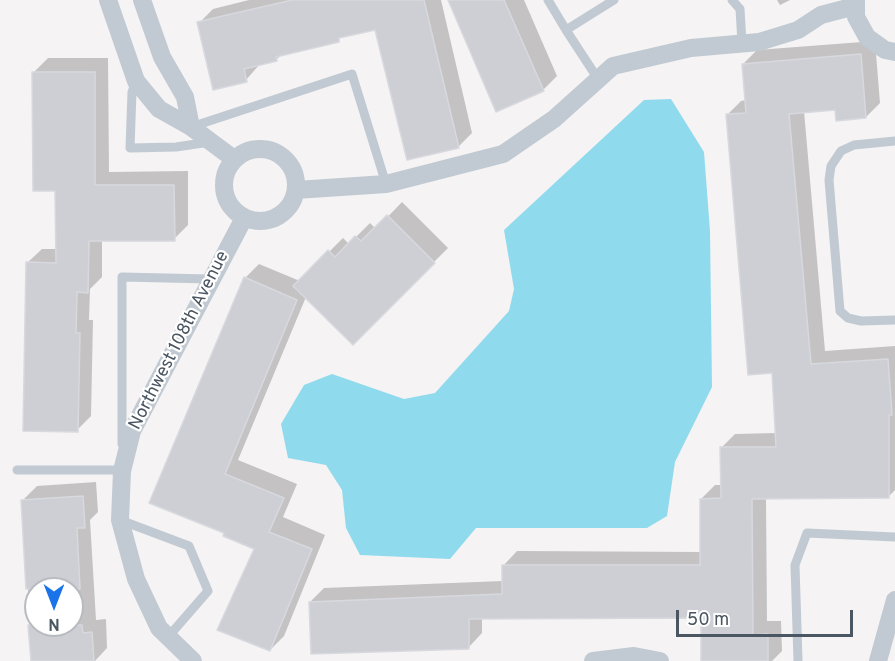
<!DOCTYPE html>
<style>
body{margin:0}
#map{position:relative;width:895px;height:661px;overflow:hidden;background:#f5f3f3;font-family:Overpass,sans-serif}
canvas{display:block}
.north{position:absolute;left:24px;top:577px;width:60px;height:60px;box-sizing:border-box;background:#fff;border:2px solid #b7bbc0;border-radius:50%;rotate:180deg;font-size:16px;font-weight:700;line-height:24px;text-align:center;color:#4a5661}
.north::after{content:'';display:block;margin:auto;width:21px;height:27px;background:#1a73e8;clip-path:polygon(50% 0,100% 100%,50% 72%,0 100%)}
.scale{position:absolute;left:676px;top:610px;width:177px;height:27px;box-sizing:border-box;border:3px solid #4a5661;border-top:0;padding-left:8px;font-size:18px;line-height:21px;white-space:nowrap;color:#4a5661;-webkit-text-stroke:4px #fff;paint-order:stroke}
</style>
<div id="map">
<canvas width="895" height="661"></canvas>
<div class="north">N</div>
<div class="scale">50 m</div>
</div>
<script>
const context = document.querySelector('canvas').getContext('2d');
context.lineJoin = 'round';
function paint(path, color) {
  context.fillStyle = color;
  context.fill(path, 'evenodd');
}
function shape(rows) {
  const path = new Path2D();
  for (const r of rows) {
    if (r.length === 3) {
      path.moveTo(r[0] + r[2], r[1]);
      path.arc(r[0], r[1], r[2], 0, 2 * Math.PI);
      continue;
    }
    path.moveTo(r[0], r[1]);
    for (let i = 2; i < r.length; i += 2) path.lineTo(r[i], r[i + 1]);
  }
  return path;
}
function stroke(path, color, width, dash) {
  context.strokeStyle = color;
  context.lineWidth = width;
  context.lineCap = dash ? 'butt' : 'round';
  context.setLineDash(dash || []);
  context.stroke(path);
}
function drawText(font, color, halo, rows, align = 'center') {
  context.font = font + ' Overpass,sans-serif';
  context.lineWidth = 4.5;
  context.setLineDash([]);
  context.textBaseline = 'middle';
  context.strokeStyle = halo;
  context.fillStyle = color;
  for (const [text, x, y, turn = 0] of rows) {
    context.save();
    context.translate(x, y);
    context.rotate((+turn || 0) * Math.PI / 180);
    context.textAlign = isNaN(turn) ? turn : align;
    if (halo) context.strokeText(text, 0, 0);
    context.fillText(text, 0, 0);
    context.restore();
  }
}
const water = shape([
 [671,99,704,152,710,231,712,387,675,462,667,516,647,528,476,528,450,559,360,555,346,528,342,490,326,465,288,458,281,424,304,385,332,374,404,399,435,393,509,311,514,289,504,230,644,100]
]);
const shadow = shape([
 [249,0,441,0,472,133,458,147,376,28,282,54,276,60,260,64,246,80,199,23,213,9],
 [449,0,524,0,557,76,543,90],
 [777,0,790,0,780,5],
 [875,41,880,103,866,117,837,108,804,111,825,351,895,346,895,490,888,497,766,498,767,621,781,621,782,651,772,661,703,661,702,617,482,618,482,633,468,648,310,602,324,588,503,581,503,566,517,551,702,552,701,499,715,485,722,485,721,448,735,434,777,433,773,372,727,115,741,101,746,100,743,64,757,50],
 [48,58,108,58,109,172,188,171,188,225,174,239,102,240,102,277,90,289,89,320,93,320,91,416,77,430,27,263,42,249,57,249,57,189,33,73],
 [402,202,448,248,353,343,306,297,238,460,297,484,283,517,325,535,284,636,270,650,256,548,226,532,151,502,245,278,259,264,300,281,343,238,349,244,370,223,376,229],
 [96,482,98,512,90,520,96,620,106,619,107,648,95,661,32,661,23,500,37,486],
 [36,589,72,589,72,625,36,625]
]);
const building = shape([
 [292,0,424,0,459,148,407,160,375,30,339,38,339,42,276,57,277,61,244,69,247,82,213,90,197,22,292,0],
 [448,0,504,0,544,91,496,112,448,0],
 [861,54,866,118,836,121,835,110,789,114,811,364,888,359,892,415,889,415,889,498,752,499,753,635,768,634,768,661,701,661,701,618,469,619,469,649,311,654,309,602,502,594,502,565,700,565,700,499,721,498,720,447,776,447,772,373,748,375,726,114,746,113,742,64,861,54],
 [32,72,95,72,95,185,174,185,175,241,89,241,88,293,77,292,76,333,80,333,78,432,23,431,26,262,56,263,55,191,33,191,32,72],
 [387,215,435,263,353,345,293,286,328,250,335,257,355,236,361,241,387,215],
 [244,277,297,300,225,474,284,498,269,532,312,549,270,651,217,630,254,549,223,536,224,533,149,503,244,277],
 [83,496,85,528,77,528,80,589,26,589,21,500,83,496],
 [28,625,82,625,83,633,92,632,94,661,31,661,28,625]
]);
const service = shape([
 [548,0,566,30],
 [732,0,740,9,742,43],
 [598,79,566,30,614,0],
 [136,81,132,92,130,148,176,147,210,142],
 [191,127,352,74,386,184],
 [895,141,854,145,841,151,831,166,829,180,840,311,848,318,861,321,895,320],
 [122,444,122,277,210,279],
 [17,470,122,470],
 [120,520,189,546,208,591,168,637],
 [798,661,795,565,807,533,895,537]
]);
const minor = shape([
 [108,0,136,81,159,109,191,127,234,159],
 [142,0,162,57,185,97,191,127],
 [856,0,856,17,867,37,885,50,895,52],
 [260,185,36],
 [296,190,386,184,503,154,554,119,613,66,691,48,759,42,798,30,821,15,855,6],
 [193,661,159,628,136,579,120,520,122,471,132,431,244,218],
 [593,661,634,656,660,661],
 [878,661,895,600]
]);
const streetNames = [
 ["Northwest 108th Avenue",180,341,-63]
];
paint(water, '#90daee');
paint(shadow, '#0003');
paint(building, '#cdcfd5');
stroke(building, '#d7d9de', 1.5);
stroke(service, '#c1cad2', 9);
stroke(minor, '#c1cad2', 18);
drawText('18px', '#4a5661', '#fff', streetNames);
</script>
